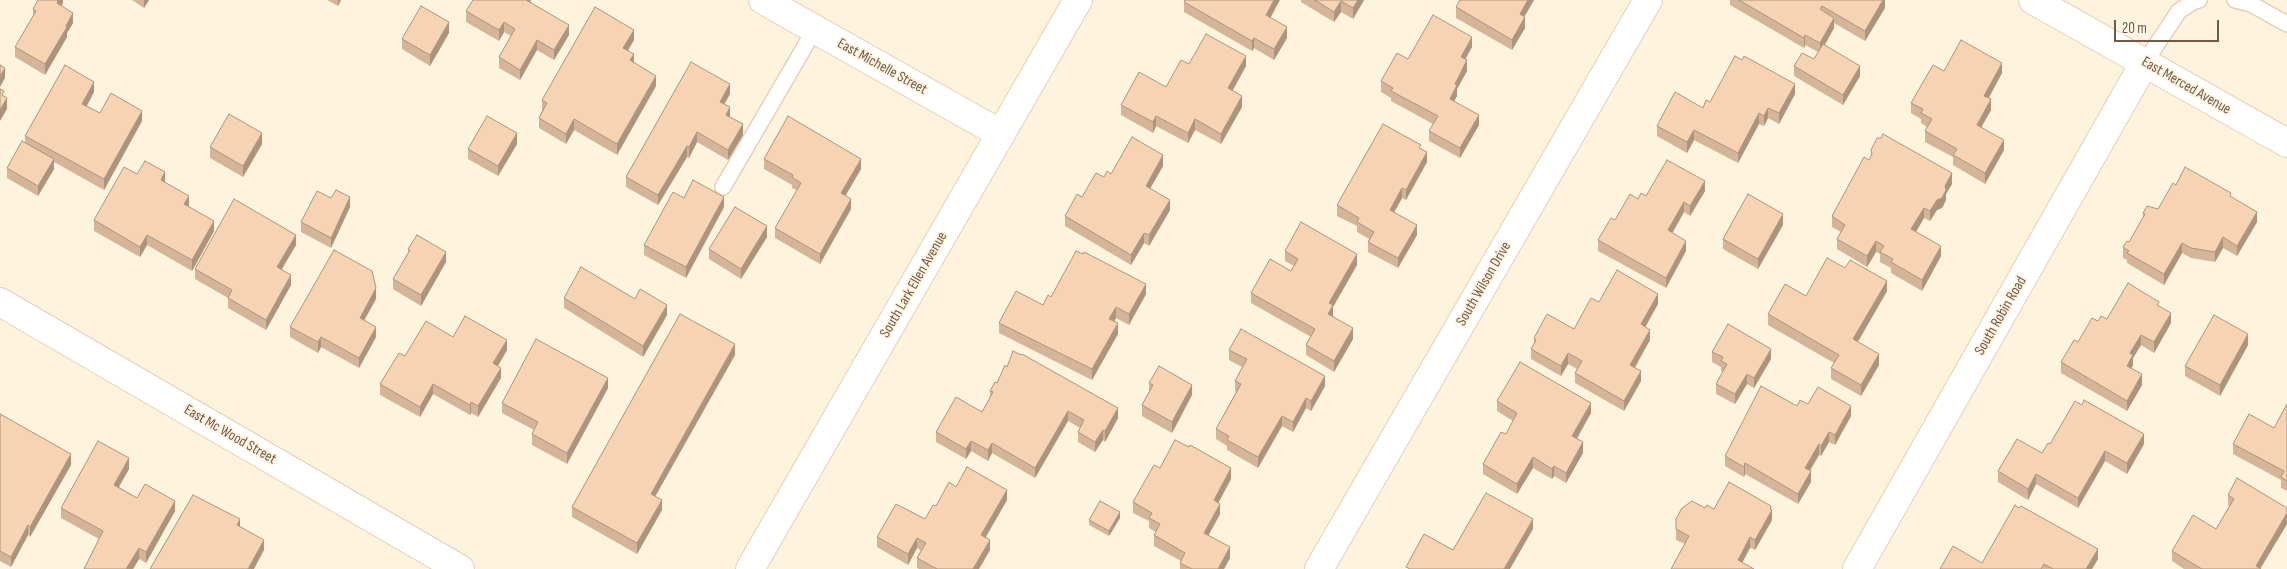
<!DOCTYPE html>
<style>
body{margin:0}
#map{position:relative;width:2287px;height:569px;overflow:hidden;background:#fef4dd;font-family:"Sofia Sans Condensed",sans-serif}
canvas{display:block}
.scale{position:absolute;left:2114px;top:20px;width:105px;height:22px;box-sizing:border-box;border:2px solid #765944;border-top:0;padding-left:6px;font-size:15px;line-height:18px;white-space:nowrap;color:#765944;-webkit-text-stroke:4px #fff7e5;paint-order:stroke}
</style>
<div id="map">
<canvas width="2287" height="569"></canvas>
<div class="scale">20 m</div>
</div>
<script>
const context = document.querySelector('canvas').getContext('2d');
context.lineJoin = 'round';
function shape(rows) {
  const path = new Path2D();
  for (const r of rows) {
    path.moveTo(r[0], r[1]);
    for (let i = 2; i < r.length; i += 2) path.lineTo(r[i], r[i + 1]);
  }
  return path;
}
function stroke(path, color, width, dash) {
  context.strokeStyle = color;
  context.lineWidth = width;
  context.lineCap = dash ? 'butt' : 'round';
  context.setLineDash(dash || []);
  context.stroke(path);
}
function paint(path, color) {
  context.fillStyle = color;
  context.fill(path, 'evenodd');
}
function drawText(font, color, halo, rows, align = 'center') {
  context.font = font + ' "Sofia Sans Condensed",sans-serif';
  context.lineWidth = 4;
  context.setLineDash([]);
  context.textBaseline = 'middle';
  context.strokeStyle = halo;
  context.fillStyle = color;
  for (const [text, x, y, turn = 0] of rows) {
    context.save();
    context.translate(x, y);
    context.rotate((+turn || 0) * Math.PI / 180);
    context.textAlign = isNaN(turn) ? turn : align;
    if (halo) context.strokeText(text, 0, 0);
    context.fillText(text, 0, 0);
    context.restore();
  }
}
const service = shape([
 [2235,0,2251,4,2287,24],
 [2145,62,2179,11,2193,2,2199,0],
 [723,187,815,29]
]);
const minor = shape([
 [763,0,1001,134],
 [0,302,460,569],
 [1319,569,1648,0],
 [1857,569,2145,62]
]);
const tertiary = shape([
 [2033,0,2287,143],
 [750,569,1078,0]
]);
const wall = shape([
 [63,0,63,3,61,6,73,23,67,33,67,37,45,75,15,57,15,47,33,16,33,9],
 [132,0,149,0,144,8],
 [327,0,341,0,338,6],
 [473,0,531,0,530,3,569,35,554,60,537,50,520,80,499,68,499,57,511,36,504,32,499,41,466,22,466,11],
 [1301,0,1364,0,1353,19,1341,12,1334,22,1301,2],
 [1460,0,1534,0,1524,17,1525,28,1512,50,1456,18,1456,7],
 [1730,0,1885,0,1885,8,1865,41,1834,23,1834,28,1825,45,1860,76,1843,105,1794,76,1794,66,1814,59,1818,52,1805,45,1804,48,1730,5],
 [1184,2,1270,18,1287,38,1274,60,1254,48,1252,51,1184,12],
 [449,33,430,66,402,49,402,39],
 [634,40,628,51,634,62,656,86,617,155,574,130,566,144,539,128,539,118,542,111,542,100],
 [1472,47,1465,59,1467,71,1457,89,1457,96,1454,101,1479,125,1460,158,1429,141,1429,131,1433,124,1391,101,1391,98,1381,92,1381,81,1408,59],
 [1189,64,1246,66,1232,91,1242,107,1221,144,1195,130,1188,143,1156,126,1153,133,1121,115,1121,105,1166,87],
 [1944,71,2002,73,1989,98,1991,110,1981,127,2004,150,1985,184,1953,165,1953,157,1925,142,1925,131,1927,127,1921,123,1921,119,1911,113,1911,103],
 [94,92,87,106,100,113,142,121,104,190,54,162,54,169,38,196,7,178,7,168,25,143,25,136],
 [730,94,724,104,730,117,743,135,728,160,697,142,689,158,687,157,658,205,626,187,626,177],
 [1795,94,1779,124,1768,118,1764,126,1759,124,1738,163,1694,140,1687,153,1657,136,1657,126,1703,108,1710,102],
 [262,144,243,177,210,158,210,147],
 [517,144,498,176,468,159,468,149],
 [1421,149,1427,162,1406,200,1402,198,1394,212,1417,235,1398,268,1368,252,1368,242,1369,239,1357,232,1357,226,1337,216,1337,205],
 [1871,150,1952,184,1946,194,1946,200,1942,208,1937,210,1930,221,1924,218,1916,232,1941,256,1922,291,1891,273,1891,268,1880,262,1880,254,1876,252,1867,267,1837,249,1837,239,1841,232,1832,227,1832,216,1869,160,1871,157],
 [764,159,861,169,846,195,851,209,820,264,775,238,775,228,797,190,792,188,792,185,764,169],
 [1163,166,1150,188,1170,210,1149,246,1144,243,1131,265,1065,226,1065,216,1082,197,1104,177,1111,174],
 [137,174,165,182,189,206,188,207,214,231,192,271,147,245,140,257,94,231,94,220],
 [2176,185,2231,197,2257,222,2237,256,2223,248,2215,262,2191,258,2182,253,2164,285,2127,263,2127,260,2123,258,2123,247,2129,242,2143,219,2143,213,2158,209],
 [1705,191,1690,216,1684,212,1672,233,1686,251,1666,288,1598,251,1598,240,1615,220,1638,199,1646,196],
 [331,198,350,207,331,248,301,232,301,222],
 [684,198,724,207,686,278,644,255,644,245],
 [1783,225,1758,269,1723,249,1723,239],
 [767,237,741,279,709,259,709,249],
 [296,245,282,269,291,285,266,330,228,308,228,298,195,279,195,269],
 [408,249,446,262,421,306,393,289,393,279,408,253],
 [1285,251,1357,265,1333,307,1332,317,1353,339,1334,372,1306,355,1306,345,1311,337,1251,303,1251,293,1291,271,1294,266,1285,261],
 [1887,291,1858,342,1879,365,1861,396,1831,379,1831,368,1834,363,1768,325,1768,314,1806,296],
 [1146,294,1129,325,1116,318,1114,321,1118,334,1092,380,999,333,999,323,1043,305,1051,297],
 [564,298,635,299,667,315,643,357,564,308],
 [376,299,364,320,376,337,359,368,321,347,318,353,290,337,290,327],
 [1599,302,1658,304,1645,327,1650,340,1635,368,1641,381,1624,411,1575,383,1575,373,1577,369,1568,364,1561,376,1531,359,1531,349,1534,343,1534,338,1574,329],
 [2159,306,2171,323,2154,353,2141,345,2133,358,2133,365,2132,368,2142,385,2127,411,2061,373,2061,362,2098,321,2107,319],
 [453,337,507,350,498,366,501,378,478,417,471,413,470,415,433,394,420,417,380,395,380,384,405,356],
 [2248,345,2220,396,2185,376,2185,366],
 [1229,350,1325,386,1311,411,1306,408,1293,432,1282,426,1258,468,1227,450,1227,446,1216,439,1216,429,1236,392,1235,391,1235,381,1242,367,1229,360],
 [1712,352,1771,359,1754,388,1747,384,1735,404,1716,394,1716,384,1723,372,1721,371,1721,367,1712,362],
 [735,355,655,496,662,510,637,554,572,517,572,507],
 [1007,367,1118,418,1105,442,1103,440,1095,452,1078,442,1078,432,1080,428,1068,421,1035,478,992,453,988,461,971,451,966,459,936,442,936,432,982,412,990,397,990,391,997,383],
 [1149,383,1192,395,1172,433,1142,416,1142,405,1149,392],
 [608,388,567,464,532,445,532,434,534,430,502,413,502,403],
 [1497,401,1591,413,1577,439,1583,453,1566,483,1554,476,1552,479,1533,468,1517,494,1483,474,1483,464,1506,434,1513,421,1497,411],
 [1808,404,1851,416,1835,445,1829,442,1821,456,1819,455,1810,471,1811,482,1798,504,1745,474,1744,477,1725,466,1725,456,1797,406],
 [2287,404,2287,491,2281,488,2281,480,2233,454,2233,444,2274,428],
 [0,414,71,465,30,537,28,535,11,567,0,561],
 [2050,444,2144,444,2127,474,2105,461,2078,508,2036,484,2028,500,1998,482,1998,471,2042,453],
 [1160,468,1231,479,1218,503,1220,514,1209,535,1230,558,1224,569,1180,569,1180,563,1181,561,1154,546,1154,535,1156,532,1149,528,1149,521,1133,513,1133,502],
 [129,469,119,487,137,498,175,511,146,563,139,559,133,569,84,569,99,539,61,518,61,508],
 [956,487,1007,500,986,537,990,550,979,569,919,569,917,568,917,558,921,551,917,548,908,565,877,547,877,537,925,519,936,506],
 [2228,495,2287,508,2287,524,2260,569,2261,569,2184,569,2172,561,2172,551,2216,529,2229,506,2228,505],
 [1705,508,1771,510,1772,520,1755,550,1750,548,1685,544,1676,540,1676,519],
 [1120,518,1109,536,1089,525,1089,520],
 [2098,559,2092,569,1940,569,1982,563]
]);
const shadedWall = shape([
 [58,0,63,0,63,3,57,13,57,3],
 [144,0,149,0,144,8],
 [338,0,341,0,338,6],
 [526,0,531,0,525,11],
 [1274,0,1280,0,1266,26,1266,15],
 [1358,0,1364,0,1353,19,1353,8],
 [1528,0,1534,0,1520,24,1520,14],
 [1883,0,1885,0,1885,8,1865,41,1865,31],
 [1341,1,1341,12,1334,22,1334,12],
 [73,13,73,23,67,33,67,37,45,75,45,64],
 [1525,17,1525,28,1512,50,1512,40],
 [1834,18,1834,28,1820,53,1820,43],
 [449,22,449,33,430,66,430,55],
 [504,22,504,32,499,41,499,30],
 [569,25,569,35,554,60,554,50],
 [1287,27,1287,38,1274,60,1274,49],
 [634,30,634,40,623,58,623,48],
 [1805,35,1805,45,1804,48,1804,38],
 [1472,37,1472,47,1461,67,1461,57],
 [1254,38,1254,48,1252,51,1252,41],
 [537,40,537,50,520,80,520,70],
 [634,54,634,65,630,60],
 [1246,56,1246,66,1228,99,1228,88],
 [1467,60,1467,71,1457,89,1457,96,1450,109,1450,99,1455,84],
 [2002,63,2002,73,1984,106,1984,96],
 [1860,66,1860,76,1843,105,1843,95],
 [5,68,5,78,0,87,0,76],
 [656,76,656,86,617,155,617,144],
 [94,82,94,92,82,114,82,104],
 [730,84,730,94,720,112,720,102],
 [1795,84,1795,94,1779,124,1779,113],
 [1242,96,1242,107,1221,144,1221,134],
 [7,98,7,109,0,121,0,110],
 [1991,99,1991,110,1977,135,1977,125],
 [730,107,730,118,726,115],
 [1768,108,1768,118,1764,126,1764,116],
 [142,111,142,121,104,190,104,179],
 [1759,113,1759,124,1738,163,1738,153],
 [1479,115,1479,125,1460,158,1460,148],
 [1156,116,1156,126,1153,133,1153,122],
 [574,119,574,130,566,144,566,134],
 [1195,119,1195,130,1188,143,1188,133],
 [743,124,743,135,728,160,728,150],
 [1694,130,1694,140,1687,153,1687,142],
 [697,132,697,142,689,158,689,147],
 [262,133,262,144,243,177,243,166],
 [517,133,517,144,498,176,498,166],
 [2004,140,2004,150,1985,184,1985,173],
 [687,146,687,157,658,205,658,195],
 [1427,152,1427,162,1406,200,1406,190],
 [1163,155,1163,166,1146,196,1146,186],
 [54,159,54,169,38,196,38,186],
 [861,159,861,169,841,203,841,193],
 [165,172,165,182,161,180],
 [1952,173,1952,184,1946,194,1946,200,1942,208,1937,210,1930,221,1930,211],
 [1705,181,1705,191,1690,216,1690,206],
 [1402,188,1402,198,1390,220,1390,210],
 [189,196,189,206,184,215,184,204],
 [350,197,350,207,331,248,331,238],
 [724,197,724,207,686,278,686,267],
 [851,199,851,209,820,264,820,254],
 [1170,200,1170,210,1149,246,1149,235],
 [1684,202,1684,212,1668,241,1668,230],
 [1924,208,1924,218,1911,240,1911,229],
 [2257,212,2257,222,2237,256,2237,246],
 [1783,214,1783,225,1758,269,1758,259],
 [214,221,214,231,192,271,192,260],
 [1417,225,1417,235,1398,268,1398,258],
 [767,226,767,237,741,279,741,269],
 [1144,233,1144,243,1131,265,1131,255],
 [147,235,147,245,140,257,140,247],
 [296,235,296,245,277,277,277,267],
 [2223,237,2223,248,2215,262,2215,252],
 [1686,241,1686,251,1666,288,1666,278],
 [1876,241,1876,252,1867,267,1867,256],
 [2182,243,2182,253,2164,285,2164,274],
 [1941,246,1941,256,1922,291,1922,280],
 [446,252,446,262,421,306,421,295],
 [1357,254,1357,265,1333,307,1333,316,1328,325,1329,303],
 [291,275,291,285,266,330,266,320],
 [1887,281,1887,291,1853,350,1853,339],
 [1146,284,1146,294,1129,325,1129,314],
 [376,288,376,299,360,328,360,318],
 [1658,294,1658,304,1641,335,1641,324],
 [667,305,667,315,643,357,643,346],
 [1116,307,1116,318,1109,329,1109,319],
 [2171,313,2171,323,2154,353,2154,342],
 [1118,323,1118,334,1092,380,1092,369],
 [376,327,376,337,359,368,359,358],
 [1353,328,1353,339,1334,372,1334,361],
 [1650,330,1650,340,1630,375,1630,365],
 [2248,334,2248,345,2220,396,2220,385],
 [2141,335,2141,345,2133,358,2133,365,2127,376,2127,366,2130,353],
 [321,337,321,347,318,353,318,342],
 [507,340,507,350,493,374,493,363],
 [735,344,735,355,651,504,651,494],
 [1771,349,1771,359,1754,388,1754,378],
 [1568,353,1568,364,1561,376,1561,366],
 [1879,354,1879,365,1861,396,1861,385],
 [501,368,501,378,478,417,478,406],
 [1641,371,1641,381,1624,411,1624,401],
 [1747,374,1747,384,1735,404,1735,394],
 [2142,374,2142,385,2127,411,2127,401],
 [1325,376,1325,386,1311,411,1311,401],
 [608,378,608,388,567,464,567,453],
 [433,384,433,394,420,417,420,407],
 [1192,385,1192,395,1172,433,1172,422],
 [1306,398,1306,408,1293,432,1293,422],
 [471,402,471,413,470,415,470,405],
 [1591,403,1591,413,1572,446,1572,436],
 [1851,406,1851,416,1835,445,1835,435],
 [1118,408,1118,418,1105,442,1105,431],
 [1068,411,1068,421,1035,478,1035,468],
 [1282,416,1282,426,1258,468,1258,457],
 [1103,430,1103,440,1095,452,1095,442],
 [1829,432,1829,442,1821,456,1821,446],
 [2144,434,2144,444,2127,474,2127,463],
 [971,441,971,451,966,459,966,449],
 [1583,442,1583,453,1566,483,1566,473],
 [992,443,992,453,988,461,988,450],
 [1819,444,1819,455,1805,478,1805,468],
 [2105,451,2105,461,2078,508,2078,498],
 [71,454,71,465,30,537,30,527],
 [1533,457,1533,468,1517,494,1517,484],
 [129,458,129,469,114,495,114,485],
 [1745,463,1745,474,1744,477,1744,467],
 [1554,466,1554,476,1552,479,1552,469],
 [1231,468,1231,479,1214,511,1214,500],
 [1811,471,1811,482,1798,504,1798,494],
 [2036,474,2036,484,2028,500,2028,489],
 [1007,490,1007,500,981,545,981,535],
 [662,500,662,510,637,554,637,543],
 [175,501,175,511,146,563,146,552],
 [1220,504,1220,514,1204,543,1204,533],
 [1771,506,1771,512,1772,510,1772,520,1755,550,1755,540],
 [1120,512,1120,518,1109,536,1109,531],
 [2287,513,2287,524,2260,569,2256,566],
 [240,519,240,529,237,525],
 [1533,519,1533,529,1510,569,1504,569],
 [28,525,28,535,11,567,11,557],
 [1750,537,1750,548,1739,569,1738,560],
 [917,538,917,548,908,565,908,554],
 [264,540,264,550,254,569,248,569],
 [990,540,990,550,979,569,973,569],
 [1230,547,1230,558,1224,569,1218,569],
 [139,548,139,559,133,569,126,569],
 [2098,549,2098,559,2092,569,2086,569]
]);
const building = shape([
 [38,0,58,0,57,3,73,13,66,26,67,27,45,64,15,47,36,11,33,9,38,0],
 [473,0,526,0,569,25,554,50,537,40,520,70,499,57,515,29,504,22,499,30,466,11,473,0],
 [1185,0,1274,0,1266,15,1287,27,1274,49,1254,38,1252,41,1184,2,1185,0],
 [1315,0,1358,0,1353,8,1341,1,1334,12,1315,0],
 [1460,0,1528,0,1520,14,1525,17,1512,40,1456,7,1460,0],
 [1739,0,1883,0,1865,31,1822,6,1820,9,1834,18,1820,43,1805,35,1804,38,1739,0],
 [421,6,449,22,430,55,402,39,421,6],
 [595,7,634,30,623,48,634,54,630,60,656,76,617,144,574,119,566,134,539,118,547,103,542,100,595,7],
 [1433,15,1472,37,1461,57,1467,60,1455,84,1457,85,1450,99,1479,115,1460,148,1429,131,1438,116,1391,91,1393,88,1381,81,1397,53,1408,59,1433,15],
 [1206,34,1246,56,1228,88,1242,96,1221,134,1195,119,1188,133,1156,116,1153,122,1121,105,1139,72,1166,87,1181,60,1189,64,1206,34],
 [1961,40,2002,63,1984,96,1991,99,1977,125,2004,140,1985,173,1953,155,1957,149,1925,131,1932,119,1921,113,1923,109,1911,103,1933,65,1944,71,1961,40],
 [1823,44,1860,66,1843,95,1794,66,1802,53,1814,59,1823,44],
 [1735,56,1742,60,1744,56,1795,84,1779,113,1768,108,1764,116,1759,113,1738,153,1694,130,1687,142,1657,126,1675,92,1703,108,1706,100,1710,102,1735,56],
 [691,62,730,84,720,102,730,107,726,115,743,124,728,150,697,132,689,147,687,146,658,195,626,177,691,62],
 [0,65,5,68,0,76,0,65],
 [65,65,94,82,82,104,100,113,111,93,142,111,104,179,25,136,65,65],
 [0,89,4,91,2,95,7,98,0,110,0,89],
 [229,114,262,133,243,166,210,147,229,114],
 [487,116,517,133,498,166,468,149,487,116],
 [788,116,861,159,841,193,851,199,820,254,775,228,801,183,792,177,793,175,764,159,788,116],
 [1383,124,1421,145,1419,148,1427,152,1406,190,1402,188,1390,210,1417,225,1398,258,1368,242,1374,232,1357,222,1359,218,1337,205,1383,124],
 [1883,134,1952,173,1945,186,1946,190,1942,198,1937,200,1930,211,1924,208,1911,229,1941,246,1922,280,1891,262,1893,259,1880,252,1884,246,1876,241,1867,256,1837,239,1845,225,1832,216,1864,157,1869,160,1872,154,1871,150,1877,138,1881,138,1883,134],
 [1132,137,1163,155,1146,186,1170,200,1149,235,1144,233,1131,255,1065,216,1077,194,1082,197,1096,173,1104,177,1107,171,1111,174,1132,137],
 [22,141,54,159,38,186,7,168,22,141],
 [1667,160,1705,181,1690,206,1684,202,1668,230,1686,241,1666,278,1598,240,1611,218,1615,220,1630,194,1638,199,1641,193,1646,196,1667,160],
 [145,161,165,172,161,180,189,196,184,204,214,221,192,260,147,235,140,247,94,220,124,167,137,174,145,161],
 [2185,167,2231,193,2230,196,2257,212,2237,246,2223,237,2215,252,2191,248,2182,243,2164,274,2127,253,2129,251,2123,247,2127,241,2129,242,2145,214,2143,213,2147,206,2158,209,2173,183,2176,185,2185,167],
 [693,180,724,197,686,267,644,245,673,192,684,198,693,180],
 [336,190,350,197,331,238,301,222,317,191,331,198,336,190],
 [1748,194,1783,214,1758,259,1723,239,1748,194],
 [234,199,296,235,277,267,291,275,266,320,228,298,232,290,195,269,234,199],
 [735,207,767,226,741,269,709,249,735,207],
 [1301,222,1357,254,1329,303,1333,305,1328,314,1353,328,1334,361,1306,345,1315,329,1251,293,1270,259,1291,271,1298,259,1285,251,1301,222],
 [417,235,446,252,421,295,393,279,410,250,408,249,417,235],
 [334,250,372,271,376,288,360,318,376,327,359,358,321,337,318,342,290,327,334,250],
 [1076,251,1083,254,1084,252,1146,284,1129,314,1116,307,1109,319,1118,323,1092,369,999,323,1016,291,1043,305,1048,295,1051,297,1076,251],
 [1827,258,1845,268,1850,260,1887,281,1853,339,1879,354,1861,385,1831,368,1839,355,1768,314,1785,284,1806,296,1827,258],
 [581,267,635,299,640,289,667,305,643,346,564,298,581,267],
 [1617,270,1658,294,1641,324,1650,330,1630,365,1641,371,1624,401,1575,373,1582,361,1568,353,1561,366,1531,349,1536,340,1534,338,1547,314,1574,329,1591,298,1599,302,1617,270],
 [2128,283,2159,302,2157,305,2171,313,2154,342,2141,335,2130,353,2133,355,2127,366,2142,374,2127,401,2061,362,2074,340,2078,342,2092,318,2098,321,2101,316,2107,319,2128,283],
 [680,314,735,344,651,494,662,500,637,543,572,507,680,314],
 [2214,315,2248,334,2220,385,2185,366,2214,315],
 [465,316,507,340,493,363,501,368,478,406,471,402,470,405,433,384,420,407,380,384,399,353,405,356,426,321,453,337,465,316],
 [1728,324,1771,349,1754,378,1747,374,1735,394,1716,384,1727,364,1721,361,1723,357,1712,352,1728,324],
 [1241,329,1325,376,1311,401,1306,398,1293,422,1282,416,1258,457,1227,440,1229,436,1216,429,1241,384,1235,381,1247,359,1229,350,1241,329],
 [536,339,608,378,567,453,532,434,538,422,502,403,536,339],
 [1013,351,1021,355,1022,354,1118,408,1105,431,1103,430,1095,442,1078,432,1084,420,1068,411,1035,468,992,443,988,450,971,441,966,449,936,432,956,397,982,412,993,392,990,391,995,382,997,383,1005,365,1007,367,1013,351],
 [1520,362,1591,403,1572,436,1583,442,1566,473,1554,466,1552,469,1533,457,1517,484,1483,464,1501,432,1506,434,1517,413,1497,401,1520,362],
 [1159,366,1192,385,1172,422,1142,405,1153,385,1149,383,1159,366],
 [1761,386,1797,406,1800,400,1808,404,1818,387,1851,406,1835,435,1829,432,1821,446,1819,444,1805,468,1811,471,1798,494,1745,463,1744,467,1725,456,1761,386],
 [2084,400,2144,434,2127,463,2105,451,2078,498,2036,474,2028,489,1998,471,2017,439,2042,453,2048,443,2050,444,2075,401,2082,405,2084,400],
 [2287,404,2287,481,2281,477,2284,471,2233,444,2249,414,2274,428,2287,404],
 [0,414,71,454,30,527,28,525,11,557,0,551,0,414],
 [1175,440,1189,447,1190,445,1231,468,1214,500,1220,504,1204,533,1230,547,1218,569,1192,569,1180,563,1185,553,1154,535,1160,524,1149,518,1152,513,1133,502,1154,465,1160,468,1175,440],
 [98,441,129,458,114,485,137,498,145,484,175,501,146,552,139,548,126,569,84,569,103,531,61,508,98,441],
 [967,467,1007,490,981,535,990,540,973,569,937,569,917,558,926,543,917,538,908,554,877,537,896,504,925,519,933,505,936,506,949,482,956,487,967,467],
 [2237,478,2287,508,2287,513,2256,566,2261,569,2202,569,2172,551,2193,515,2216,529,2234,499,2228,495,2237,478],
 [1729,482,1771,506,1770,509,1772,510,1755,540,1750,537,1738,560,1754,569,1671,569,1689,536,1676,529,1676,519,1682,508,1692,501,1705,508,1707,505,1714,509,1729,482],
 [1486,493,1533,519,1504,569,1410,569,1406,567,1424,534,1453,550,1486,493],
 [193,495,240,519,237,525,264,540,248,569,150,569,193,495],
 [1100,501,1120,512,1109,531,1089,520,1100,501],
 [2015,505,2019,508,2021,506,2098,549,2086,569,2053,569,2044,564,2041,569,1940,569,1953,546,1982,563,2015,505]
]);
const streetNames = [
 ["East Michelle Street",882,67,29],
 ["East Merced Avenue",2186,86,30],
 ["South Wilson Drive",1484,284,-60],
 ["South Lark Ellen Avenue",914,285,-60],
 ["South Robin Road",2001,316,-60],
 ["East Mc Wood Street",230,435,30]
];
stroke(service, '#e3d0b9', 18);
stroke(minor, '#e3d0b9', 30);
stroke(tertiary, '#e3d0b9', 30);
stroke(service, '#fff', 15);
stroke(minor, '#fff', 28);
stroke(tertiary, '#fff', 28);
paint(wall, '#d4b599');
paint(shadedWall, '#ac947d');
paint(building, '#f6d3b2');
stroke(building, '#ac947d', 1);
drawText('15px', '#765944', '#fff7e5', streetNames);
</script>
